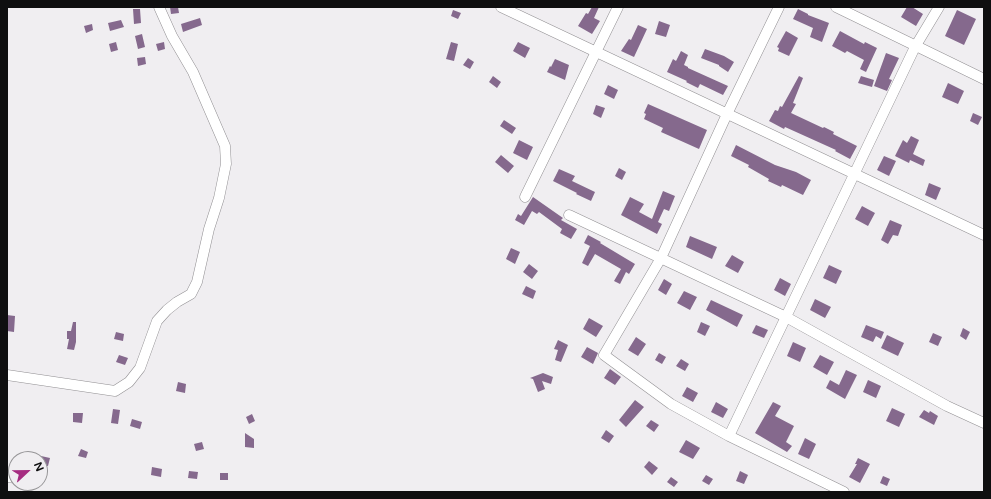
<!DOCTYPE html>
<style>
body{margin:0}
#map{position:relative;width:991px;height:499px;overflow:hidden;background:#f0eef1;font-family:"Varela Round",sans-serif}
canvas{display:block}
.frame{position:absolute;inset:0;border:8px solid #0f0f10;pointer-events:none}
.north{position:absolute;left:8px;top:451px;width:40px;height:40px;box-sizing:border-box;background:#f0eef1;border:1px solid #969597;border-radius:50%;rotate:68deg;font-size:11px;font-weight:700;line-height:16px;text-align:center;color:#0f0f10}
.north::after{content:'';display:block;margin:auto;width:14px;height:18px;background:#a62c81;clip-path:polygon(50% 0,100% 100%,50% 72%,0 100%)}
</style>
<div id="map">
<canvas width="991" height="499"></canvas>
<div class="frame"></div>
<div class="north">N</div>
</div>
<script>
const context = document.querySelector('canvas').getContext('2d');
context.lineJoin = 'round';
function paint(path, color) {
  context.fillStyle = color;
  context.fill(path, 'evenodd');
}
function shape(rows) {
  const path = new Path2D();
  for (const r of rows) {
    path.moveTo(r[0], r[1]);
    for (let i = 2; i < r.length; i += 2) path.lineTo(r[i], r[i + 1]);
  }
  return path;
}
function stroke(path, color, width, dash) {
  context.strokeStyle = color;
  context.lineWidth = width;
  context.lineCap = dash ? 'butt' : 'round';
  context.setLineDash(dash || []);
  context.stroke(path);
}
const building = shape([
 [170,7,178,7,179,13,171,14],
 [592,7,599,7,594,18,600,21,592,34,578,26,586,13,588,14],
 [907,7,912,7,923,14,916,26,901,17],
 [133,9,140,9,141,23,134,24],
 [798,9,808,14,808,15,829,23,822,42,810,37,813,28,793,19],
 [453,10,461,13,458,19,451,16],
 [957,10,976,19,964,45,945,36],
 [200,18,202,25,183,32,181,24],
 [121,20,124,27,110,31,108,23],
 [659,21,670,25,666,37,655,34],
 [92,24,93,30,86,33,84,26],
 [638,25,647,29,634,57,621,51,629,39,631,40],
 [786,31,798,38,789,56,778,51,779,48,777,47],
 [840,31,864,44,865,42,877,48,866,72,860,69,864,60,847,51,845,53,832,46],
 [142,34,145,47,138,49,135,36],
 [116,42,118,50,111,52,109,44],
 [164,42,165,49,158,51,156,44],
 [451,42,458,44,454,61,446,59],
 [518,42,530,48,525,58,513,51],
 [705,49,724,56,734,62,728,72,719,66,719,65,701,58],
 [681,51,688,55,684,65,688,67,688,68,728,86,723,95,700,84,698,88,686,82,687,81,667,72,673,59,676,61],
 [886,53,899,58,889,79,892,80,887,91,874,86],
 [145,57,146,64,138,66,137,58],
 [468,58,474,62,470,69,463,65],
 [555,59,569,65,565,80,547,72,550,66,551,67],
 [493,76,501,82,497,88,489,82],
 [799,76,803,78,793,103,796,104,791,113,823,128,824,127,834,132,833,134,857,146,850,159,835,151,836,150,785,127,784,129,769,121,775,110,778,111,780,106,782,107],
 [861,76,874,80,872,87,858,83],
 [948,83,964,91,958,104,942,97],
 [608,85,618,90,614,99,604,94],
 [648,104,707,130,699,149,661,132,663,128,644,119,646,114,644,113],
 [596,105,605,108,601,118,593,114],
 [973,113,982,117,978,125,970,121],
 [504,120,516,128,512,134,500,126],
 [911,136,919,140,913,154,925,160,923,166,910,160,909,163,895,156,903,140,907,143],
 [519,140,533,147,527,160,513,153],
 [736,145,775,165,796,172,811,180,803,195,782,185,781,187,768,181,769,179,748,167,749,165,731,156],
 [501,155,514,166,508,173,495,162],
 [884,156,896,161,889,176,877,170],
 [619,168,626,172,622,180,615,176],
 [559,169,575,176,572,181,595,192,591,201,576,194,577,193,553,181],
 [929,183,941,188,936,200,925,195],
 [663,191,675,196,669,211,664,209,658,222,662,224,657,234,621,215,630,197,644,204,639,212,652,219],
 [533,197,563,218,561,220,577,229,571,239,560,233,562,229,539,212,537,214,532,211,524,225,515,220,518,214,521,216],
 [862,206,875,213,868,226,855,219],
 [890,220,902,225,898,236,893,235,888,244,881,240],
 [588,235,601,242,600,243,635,264,629,274,626,272,620,284,614,281,621,269,595,254,588,266,582,263,590,246,584,243],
 [690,236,717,247,712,259,686,247],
 [511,248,520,252,515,264,506,259],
 [732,255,744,262,738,273,725,266],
 [529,264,538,271,532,279,523,272],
 [829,265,842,271,836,284,823,278],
 [780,278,791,284,785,296,774,290],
 [664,279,672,284,666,295,658,290],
 [526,286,536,291,533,299,522,294],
 [684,291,697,297,690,310,677,303],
 [815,299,831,307,825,318,810,310],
 [711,300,743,315,737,327,706,310],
 [7,315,15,316,14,332,7,331],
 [589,318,603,326,596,337,583,329],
 [73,322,76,322,76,342,74,350,67,349,69,339,67,339,67,331,71,331],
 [701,322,710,326,705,336,697,332],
 [756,325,768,330,764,338,752,333],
 [866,325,884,332,881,339,876,336,873,342,861,337],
 [963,328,970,332,966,340,960,336],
 [116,332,124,334,123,341,114,339],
 [933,333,942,337,938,346,929,342],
 [887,335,904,343,898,356,881,348],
 [636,337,646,344,638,356,628,350],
 [558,340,568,345,561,362,555,360,558,350,554,349],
 [793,342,806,348,800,362,787,356],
 [587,347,598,353,593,364,581,357],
 [659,353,666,357,662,364,655,360],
 [119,355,128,358,125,365,116,362],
 [820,355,834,362,827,375,813,367],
 [681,359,689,364,685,371,676,366],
 [610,369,621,377,615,385,604,378],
 [846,370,857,375,845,399,826,388,830,380,839,385],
 [543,373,553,377,551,384,542,381,545,389,538,392,533,379,530,378],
 [868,380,881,386,876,398,863,392],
 [178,382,186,384,185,393,176,391],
 [687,387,698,393,693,402,682,396],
 [635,400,644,407,626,427,619,420],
 [716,402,728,409,723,418,711,412],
 [773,402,781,406,775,416,794,426,786,442,792,446,787,452,755,433],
 [892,408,905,414,899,427,886,421],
 [113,409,120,410,118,424,111,423],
 [924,410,929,413,930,411,938,416,934,425,919,417],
 [73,413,83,413,82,423,73,422],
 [252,414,255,421,249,424,246,417],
 [132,419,142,422,140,429,130,426],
 [651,420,659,425,654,432,646,426],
 [606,430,614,436,609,443,601,438],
 [245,433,254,439,254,448,245,447],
 [805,438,816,444,809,459,798,454],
 [686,440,700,448,693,459,679,452],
 [202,442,204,449,196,451,194,444],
 [81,449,88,452,86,458,78,456],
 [41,456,50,458,48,466,40,465],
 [858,458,870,464,860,483,849,477,857,464,855,464],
 [649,461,658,468,652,475,644,467],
 [152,467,162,469,161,477,151,475],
 [189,471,198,472,197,479,188,478],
 [740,471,748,475,744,484,736,481],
 [220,473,228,473,228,480,220,480],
 [706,475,713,479,709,485,702,481],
 [883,476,890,479,887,486,880,483],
 [671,477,678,482,674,487,667,482]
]);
const minor = shape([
 [501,7,984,235],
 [779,7,727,114,661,258,604,355,671,404,729,436,844,492],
 [836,7,984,79],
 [525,197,618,7],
 [569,215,786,317,947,406,984,423],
 [7,375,115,391,129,382,140,368,157,321,167,310,177,302,191,294,197,282,209,229,219,198,226,164,225,146,193,72,172,36,159,7],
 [729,436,915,47,939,7],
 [7,477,16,478]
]);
paint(building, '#85698d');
stroke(minor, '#918f92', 11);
stroke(minor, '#fff', 10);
</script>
